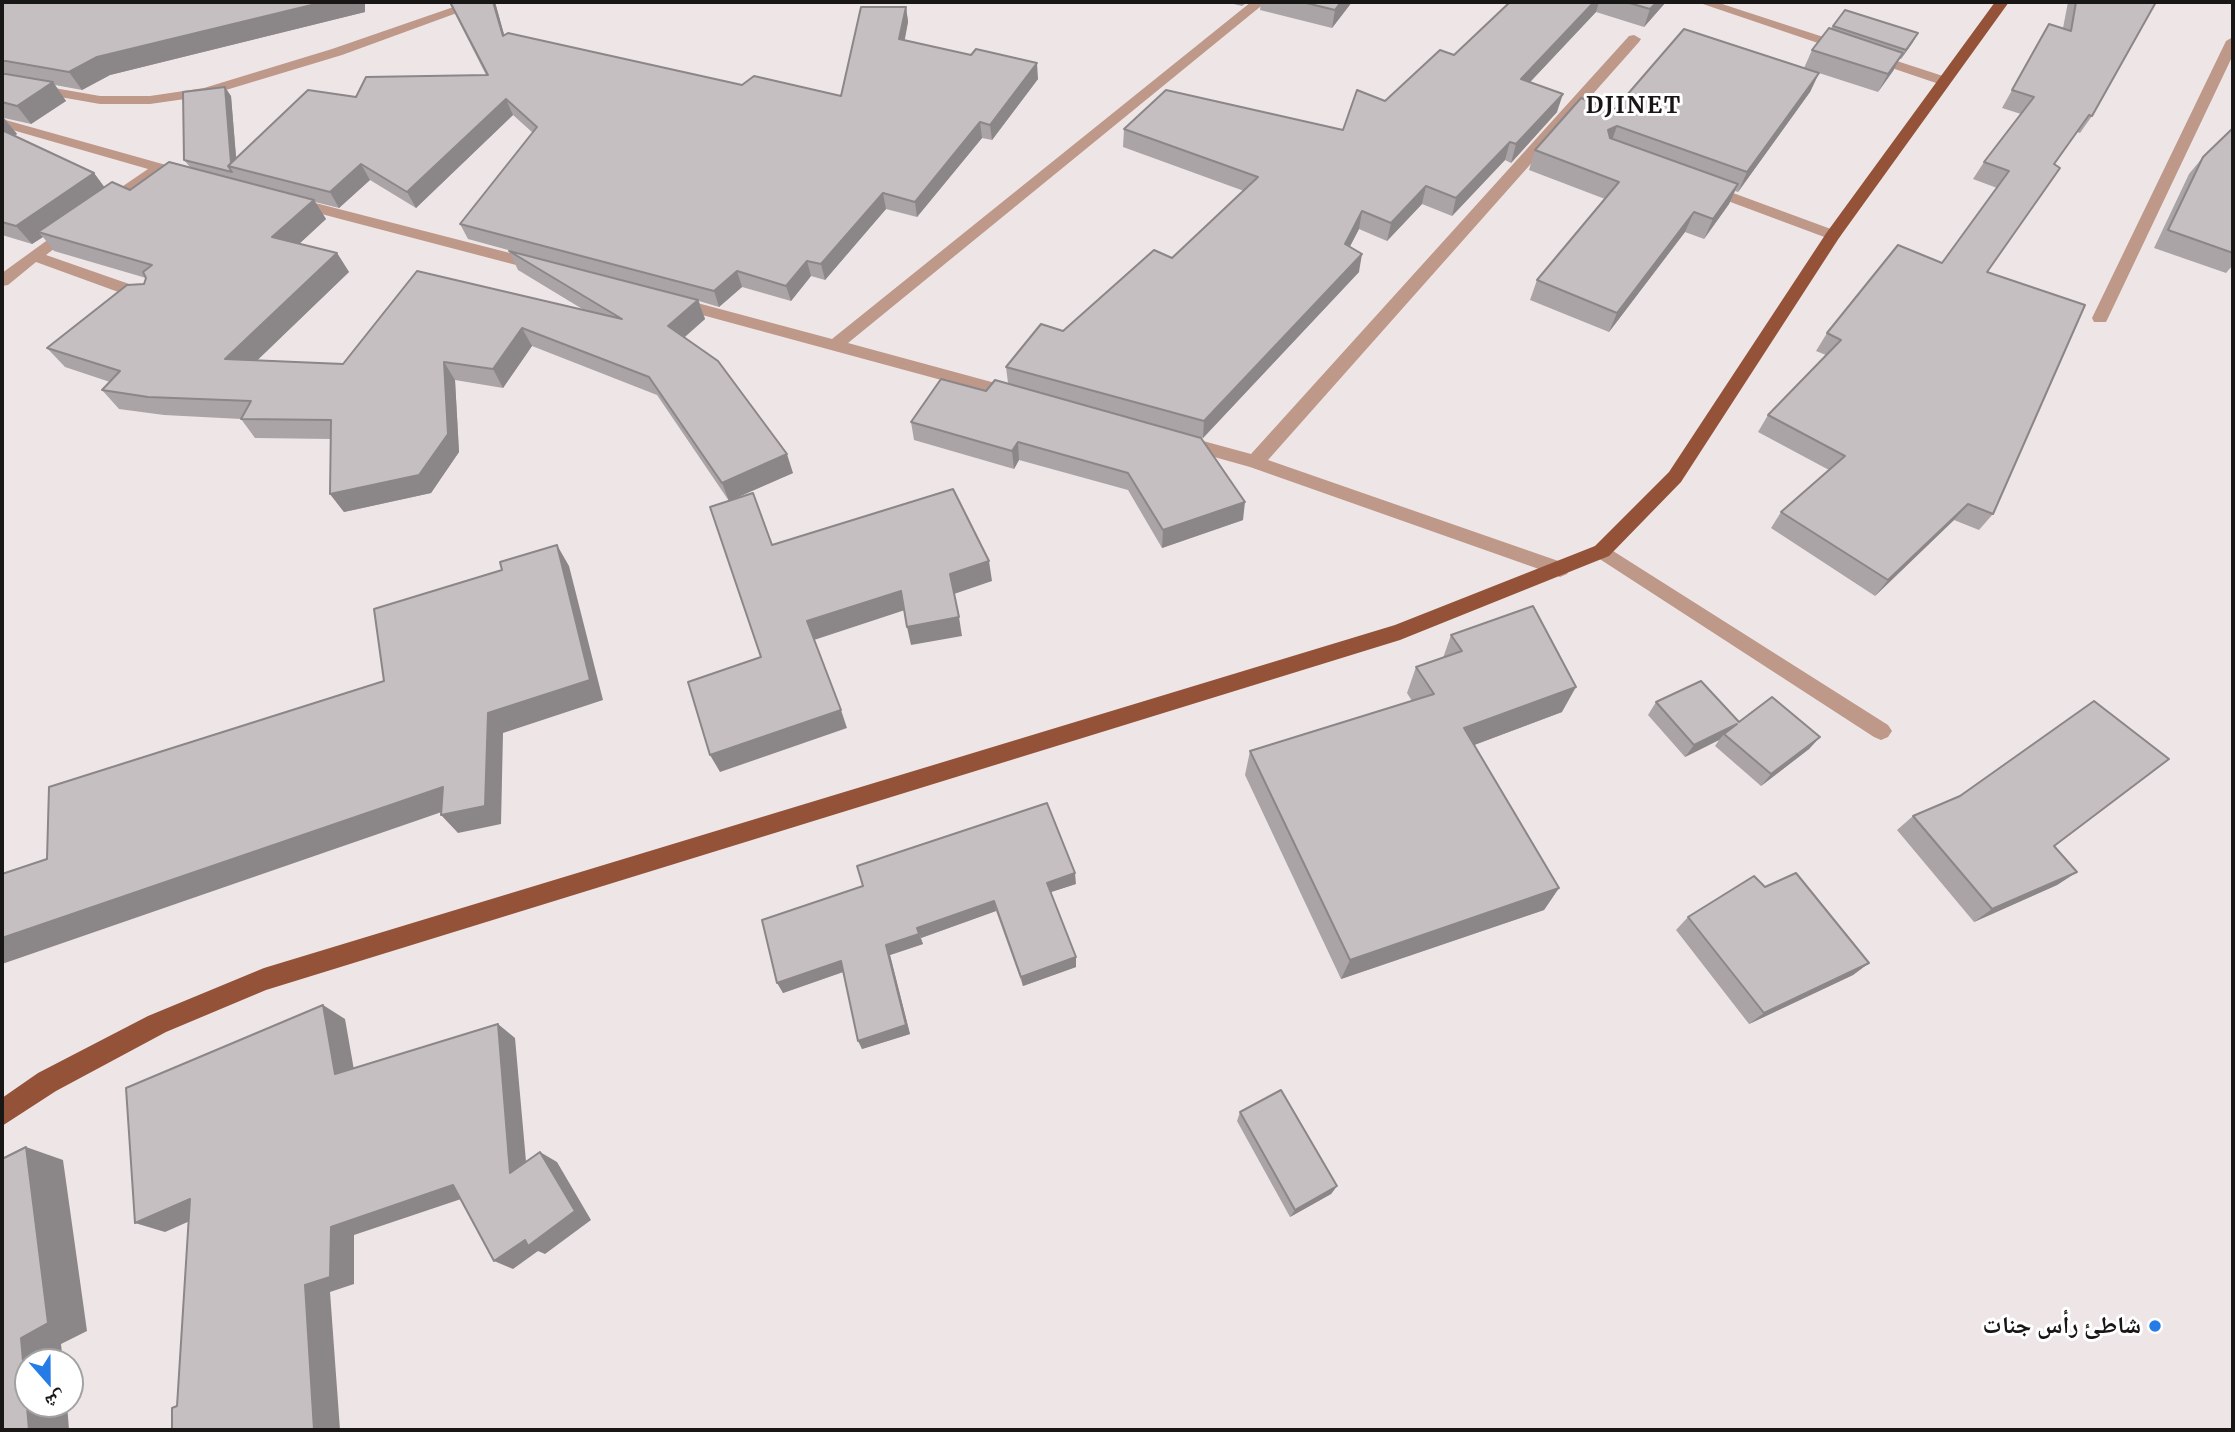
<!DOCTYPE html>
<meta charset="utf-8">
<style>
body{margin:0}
#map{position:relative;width:2235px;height:1432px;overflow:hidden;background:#eee6e6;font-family:Merriweather,"Noto Naskh Arabic",serif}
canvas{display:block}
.frame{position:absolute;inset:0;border:4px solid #191616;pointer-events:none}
.north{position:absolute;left:14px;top:1348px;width:70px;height:70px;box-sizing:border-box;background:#fff;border:2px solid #a3a2a2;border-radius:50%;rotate:159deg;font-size:19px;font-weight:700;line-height:28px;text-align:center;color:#191616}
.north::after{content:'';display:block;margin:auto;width:24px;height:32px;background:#257ce6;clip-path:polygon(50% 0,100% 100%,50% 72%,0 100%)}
</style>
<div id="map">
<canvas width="2235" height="1432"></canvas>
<div class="frame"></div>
<div class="north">ش</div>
</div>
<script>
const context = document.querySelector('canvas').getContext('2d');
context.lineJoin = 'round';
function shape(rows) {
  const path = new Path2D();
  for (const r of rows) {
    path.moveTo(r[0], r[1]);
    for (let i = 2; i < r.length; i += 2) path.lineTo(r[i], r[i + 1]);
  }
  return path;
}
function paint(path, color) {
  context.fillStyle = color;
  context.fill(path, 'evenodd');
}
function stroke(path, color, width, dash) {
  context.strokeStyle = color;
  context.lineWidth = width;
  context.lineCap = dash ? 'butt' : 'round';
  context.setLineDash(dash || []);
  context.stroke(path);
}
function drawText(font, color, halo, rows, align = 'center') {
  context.font = font + ' Merriweather,"Noto Naskh Arabic",serif';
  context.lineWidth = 6;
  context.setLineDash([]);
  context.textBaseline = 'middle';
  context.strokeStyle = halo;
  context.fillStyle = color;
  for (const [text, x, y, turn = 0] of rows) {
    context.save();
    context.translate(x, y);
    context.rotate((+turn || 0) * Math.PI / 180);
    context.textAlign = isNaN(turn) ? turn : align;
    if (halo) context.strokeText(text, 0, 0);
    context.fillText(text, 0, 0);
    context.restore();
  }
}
const lane = shape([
 [1697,2,1716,2,1949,78,1951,81,1949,84,1939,84,1697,2]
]);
const street = shape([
 [468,2,487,2,342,55,206,96,150,104,100,104,20,90,2,91,2,83,20,82,100,96,150,96,204,88,332,49,468,2],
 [1251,2,1266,2,848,343,1021,390,1024,394,1021,398,1015,400,669,306,667,302,675,297,832,339,1251,2],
 [1634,35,1641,39,1639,42,1268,460,1567,564,1570,569,1567,574,1560,577,1553,574,1250,467,1175,446,1172,441,1175,436,1181,435,1251,454,1629,36,1634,35],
 [2233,37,2233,55,2108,318,2106,322,2094,322,2092,318,2226,41,2233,37],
 [2,119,191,172,194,175,186,180,163,173,111,207,101,207,98,204,101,201,148,169,2,127,2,119],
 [1706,183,1839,232,1841,235,1839,238,1827,238,1701,191,1698,188,1701,185,1706,183],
 [292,197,545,262,547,266,539,271,287,205,284,202,292,197],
 [71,223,77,225,79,228,77,231,46,255,155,293,157,297,155,301,143,301,36,262,8,285,2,286,2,273,71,223],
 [1602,544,1888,725,1892,731,1888,737,1881,740,1874,737,1595,556,1592,551,1595,546,1602,544]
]);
const primary = shape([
 [1995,2,2009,2,1839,238,1681,482,1609,556,1400,640,266,990,166,1032,56,1091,2,1126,2,1098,38,1073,148,1016,264,968,1395,625,1595,546,1669,472,1827,232,1995,2]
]);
const wall = shape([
 [2,2,365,12,110,75,82,90,55,85,66,101,31,124,4,118,17,134,14,136,94,173,104,187,130,190,190,167,184,160,231,96,236,158,356,97,486,75,449,2,495,2,504,35,742,85,841,96,906,7,908,22,904,40,1038,79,992,140,982,138,917,217,886,209,825,280,811,276,791,301,742,287,719,307,699,301,705,319,684,338,793,473,729,501,657,395,532,346,503,388,455,380,459,452,431,493,344,512,330,494,331,439,255,438,241,419,164,415,119,409,102,390,110,382,65,367,47,348,144,284,146,278,54,251,43,237,32,244,2,235],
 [513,115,533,133,460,224,468,239,563,265,509,251,518,270,584,310,343,364,257,360,349,272,337,253,299,244,326,219,315,202,339,208,370,180,416,208],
 [1225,2,1248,2,1242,6],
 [1261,2,1352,2,1332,28,1260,10],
 [1510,2,1666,2,1644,27,1596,12,1530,82,1557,112,1511,163,1505,160,1452,216,1422,204,1387,241,1359,229,1350,246,1359,272,1203,438,1185,433,1243,520,1162,548,1128,490,1019,460,1014,469,914,440,911,422,986,391,1008,383,1006,367,1063,331,1172,258,1244,191,1123,147,1124,129,1343,130,1454,55],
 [2068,2,2156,2,2092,116,2080,133,2077,132,2055,164,1987,272,1993,514,1979,530,1954,520,1875,596,1771,528,1781,512,1829,470,1758,432,1768,415,1826,355,1816,351,1827,333,1942,263,1997,188,1973,179,1984,162,2021,114,2002,108,2049,24,2063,28],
 [1833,26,1913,42,1901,59,1899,59,1893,71,1878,92,1819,73,1810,92,1738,192,1735,191,1729,204,1704,239,1685,232,1609,332,1530,300,1537,280,1605,199,1529,170,1535,150,1804,68,1812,50],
 [2233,128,2233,265,2226,273,2154,248,2189,174,2203,157],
 [1451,635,1562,712,1474,745,1559,888,1544,910,1341,979,1245,775,1250,751,1412,701,1407,693,1416,667,1443,658],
 [1656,702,1739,722,1820,737,1809,749,1761,786,1715,746,1719,740,1685,757,1648,715],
 [1913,816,2077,872,2057,885,1974,922,1897,830],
 [1076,884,1051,892,1076,967,1023,986,996,911,921,938,923,944,890,955,910,1034,862,1049,843,972,783,993,762,920],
 [1765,887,1869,963,1853,975,1749,1024,1676,930,1688,917],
 [1240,1112,1337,1186,1331,1194,1290,1217,1237,1121]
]);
const shadedWall = shape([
 [324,2,365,2,365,12,110,75,82,90,69,72,97,57],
 [493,2,495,2,509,52,503,36],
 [1341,2,1352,2,1332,28,1335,10],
 [1594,2,1599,2,1596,12,1516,97,1521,79],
 [1657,2,1666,2,1644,27,1650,9],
 [906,7,908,22,902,55,899,39],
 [1918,33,1913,42,1901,59,1906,50],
 [1903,53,1893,71,1878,92,1888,74],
 [1037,63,1038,79,992,140,990,125],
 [1819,73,1810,92,1738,192,1747,172],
 [53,82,66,101,31,124,17,106],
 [225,87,231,96,237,168,232,167],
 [1563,94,1557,112,1511,163,1516,144],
 [506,99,513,115,416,208,407,192],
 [2,116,17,134,4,142,2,139],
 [980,122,982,138,917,217,915,202],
 [1617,126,1610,146,1608,130],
 [1510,142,1505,160,1452,216,1456,198],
 [361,164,370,180,339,208,330,192],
 [94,173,108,192,38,232,43,237,32,244,16,226],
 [1738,184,1729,204,1704,239,1713,219],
 [1426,186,1422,204,1387,241,1391,223],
 [883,193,886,209,825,280,821,264],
 [314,200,326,219,285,257,272,237],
 [1362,211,1359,229,1342,262,1345,244],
 [1694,212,1685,232,1609,332,1617,313],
 [337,253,349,272,239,378,225,359],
 [1362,254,1359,272,1203,438,1204,421],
 [807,261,811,276,791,301,786,286],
 [737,271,742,287,719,307,714,291],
 [698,300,705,319,675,345,668,326],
 [522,328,532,346,503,388,493,369],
 [444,362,455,380,459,452,431,493,344,512,330,494],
 [1018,442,1019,460,1014,469,1012,451],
 [787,454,793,473,729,501,722,483],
 [1245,502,1243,520,1162,548,1163,530],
 [1968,504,1954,520,1875,596,1888,580],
 [557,545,569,566,603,700,503,733,501,824,458,833,441,815,488,713],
 [989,561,992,581,954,594,950,574],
 [901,591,905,610,814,640,807,621],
 [959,617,962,636,911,645,907,627],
 [1576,687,1562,712,1453,753,1464,728],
 [841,710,847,728,720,772,710,755],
 [1737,724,1724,734,1719,740,1685,757,1694,745],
 [1820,737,1809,749,1761,786,1771,774],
 [443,787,459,806,2,964,2,938],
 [2077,872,2057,885,1974,922,1992,909],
 [1075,873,1076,884,1048,893,1047,883],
 [1559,888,1544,910,1341,979,1350,960],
 [994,901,996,911,921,938,917,928],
 [919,934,923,944,890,955,910,1034,862,1049,858,1041,886,945],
 [1076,957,1076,967,1023,986,1021,977],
 [841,961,846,971,783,993,777,983],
 [1869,963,1853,975,1749,1024,1764,1013],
 [323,1005,345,1019,357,1087,335,1074],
 [498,1024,515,1038,528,1184,510,1173],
 [26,1147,63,1160,87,1331,61,1344,63,1362,28,1362,28,1404,67,1404,69,1430,29,1430,21,1338],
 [540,1152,557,1162,591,1220,545,1254,538,1251,513,1269,494,1261],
 [453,1185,473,1195,354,1235,354,1284,330,1292,340,1430,314,1430,305,1285,331,1227],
 [1337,1186,1331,1194,1290,1217,1295,1210],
 [190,1199,217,1209,165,1232,135,1223]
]);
const building = shape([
 [2,2,324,2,97,57,69,72,6,61,2,61,2,2],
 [450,2,493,2,503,36,508,33,742,85,754,76,841,96,861,7,906,7,899,39,971,55,976,49,1037,63,990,125,980,122,915,202,883,193,821,264,807,261,786,286,737,271,714,291,460,224,537,127,506,99,407,192,361,164,330,192,228,166,308,90,356,97,366,77,488,75,450,2],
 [1302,2,1341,2,1335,10,1302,2],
 [1510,2,1594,2,1521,79,1563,94,1516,144,1510,142,1456,198,1426,186,1391,223,1362,211,1345,244,1362,254,1204,421,1006,367,1041,324,1063,331,1154,250,1172,258,1258,177,1124,129,1166,90,1343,130,1357,90,1385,101,1440,50,1454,55,1510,2],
 [1626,2,1657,2,1650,9,1626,2],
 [2076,2,2156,2,2092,116,2089,115,2054,164,2060,168,1987,272,2085,305,1993,514,1968,504,1888,580,1781,512,1845,456,1768,415,1841,340,1827,333,1898,245,1942,263,2009,171,1984,162,2034,97,2012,90,2049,24,2071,31,2076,2],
 [1845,10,1918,33,1906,50,1833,26,1845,10],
 [1829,28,1903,53,1888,74,1812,50,1829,28],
 [1684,29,1819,73,1747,172,1617,126,1608,130,1610,138,1738,184,1713,219,1694,212,1617,313,1537,280,1619,182,1535,150,1581,98,1614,110,1684,29],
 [2,74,6,74,53,82,17,106,2,102,2,74],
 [225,87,231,163,228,166,232,172,184,160,183,92,225,87],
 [2233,128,2233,253,2168,230,2203,157,2233,128],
 [2,130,94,173,16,226,2,222,2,130],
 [169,162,314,200,272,237,337,253,225,359,343,364,417,271,622,319,509,251,698,300,668,326,718,361,787,454,722,483,649,377,522,328,493,369,444,362,448,434,419,475,330,494,331,420,241,419,251,401,148,397,102,390,120,371,47,348,127,285,144,284,146,278,143,272,152,265,38,232,112,182,130,190,169,162],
 [941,379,986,391,995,380,1201,438,1245,502,1163,530,1128,473,1018,442,1012,451,911,422,941,379],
 [953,489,989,561,950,574,959,617,907,627,901,591,807,621,841,710,710,755,688,682,761,657,710,507,753,493,772,545,953,489],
 [557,545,590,680,488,713,485,806,441,815,443,787,2,938,2,874,47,859,49,787,384,681,374,609,502,570,500,562,557,545],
 [1533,606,1576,687,1464,728,1559,888,1350,960,1250,751,1434,694,1416,667,1462,651,1451,635,1533,606],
 [1701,681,1739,722,1772,697,1820,737,1771,774,1724,734,1737,724,1694,745,1656,702,1701,681],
 [2094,701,2169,759,2054,846,2077,872,1992,909,1913,816,1960,796,2094,701],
 [1047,803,1075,873,1047,883,1076,957,1021,977,994,901,917,928,919,934,886,945,906,1025,858,1041,841,961,777,983,762,920,863,886,857,866,1047,803],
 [1796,873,1869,963,1764,1013,1688,917,1754,876,1765,887,1796,873],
 [323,1005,335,1074,498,1024,510,1173,540,1152,575,1211,528,1246,525,1240,494,1261,453,1185,331,1227,330,1277,305,1285,314,1430,172,1430,172,1408,177,1406,190,1199,135,1223,126,1088,323,1005],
 [1281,1090,1337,1186,1295,1210,1240,1112,1281,1090],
 [26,1147,48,1323,21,1338,29,1430,2,1430,2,1159,26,1147]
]);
const markers = [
 [2155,1326,7,"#257ce6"]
];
const farDistrictnames = [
 ["DJINET",1634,106]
];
const nearPoinames = [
 ["شاطئ رأس جنات",2141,1326]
];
paint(lane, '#be9889');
paint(street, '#be9889');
paint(primary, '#945339');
paint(wall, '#aaa4a7');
paint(shadedWall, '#8b8688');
paint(building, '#c6bfc2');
stroke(building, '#8b8688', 2);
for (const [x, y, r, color] of markers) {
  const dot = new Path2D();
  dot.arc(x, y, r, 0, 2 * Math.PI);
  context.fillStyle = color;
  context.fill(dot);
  stroke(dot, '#fff', 2.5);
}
context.letterSpacing = '2px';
drawText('bold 23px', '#191616', '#fff', farDistrictnames);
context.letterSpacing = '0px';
drawText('bold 24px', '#191616', '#fff', nearPoinames, 'right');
</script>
